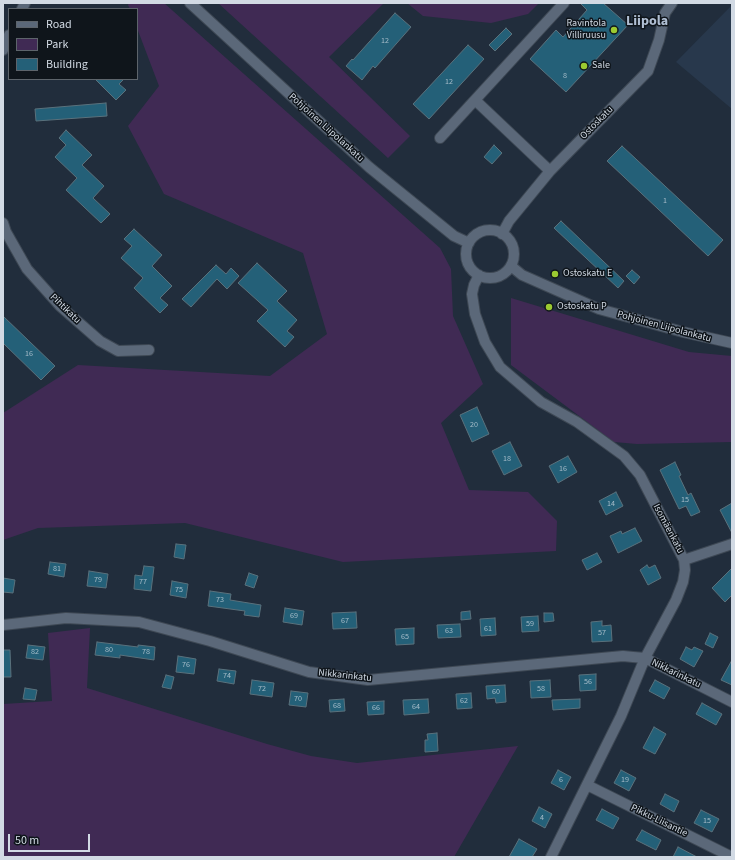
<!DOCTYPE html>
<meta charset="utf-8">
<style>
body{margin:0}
#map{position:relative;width:735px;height:860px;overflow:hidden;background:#212d3c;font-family:"Source Sans 3",sans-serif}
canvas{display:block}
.frame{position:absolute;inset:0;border:4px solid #d2dae4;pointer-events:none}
.legend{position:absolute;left:8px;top:8px;width:130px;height:72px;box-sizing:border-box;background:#0f151b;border:1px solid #5d646b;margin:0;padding:5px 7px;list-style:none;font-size:12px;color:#d2dae4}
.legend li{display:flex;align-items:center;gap:8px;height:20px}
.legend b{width:20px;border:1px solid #5d646b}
.scale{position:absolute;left:8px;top:834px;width:82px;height:18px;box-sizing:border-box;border:2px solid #d2dae4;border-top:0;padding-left:5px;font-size:12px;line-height:14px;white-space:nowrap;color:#d2dae4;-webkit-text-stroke:3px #0f151b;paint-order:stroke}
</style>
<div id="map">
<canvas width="735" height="860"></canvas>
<div class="frame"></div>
<ul class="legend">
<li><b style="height:5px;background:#5b6879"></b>Road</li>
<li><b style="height:11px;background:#402a54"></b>Park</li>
<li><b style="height:11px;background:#246078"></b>Building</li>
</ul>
<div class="scale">50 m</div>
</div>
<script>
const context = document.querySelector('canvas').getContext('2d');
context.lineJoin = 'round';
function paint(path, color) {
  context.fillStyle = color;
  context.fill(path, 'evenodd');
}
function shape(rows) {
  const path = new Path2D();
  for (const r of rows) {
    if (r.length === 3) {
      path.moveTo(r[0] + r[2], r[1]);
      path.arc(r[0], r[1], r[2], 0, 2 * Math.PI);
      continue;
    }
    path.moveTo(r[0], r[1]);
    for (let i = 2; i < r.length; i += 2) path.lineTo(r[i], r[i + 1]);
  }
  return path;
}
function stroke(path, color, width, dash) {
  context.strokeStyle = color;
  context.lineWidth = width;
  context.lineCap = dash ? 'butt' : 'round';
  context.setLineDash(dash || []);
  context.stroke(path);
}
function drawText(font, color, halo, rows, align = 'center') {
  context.font = font + ' "Source Sans 3",sans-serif';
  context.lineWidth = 3;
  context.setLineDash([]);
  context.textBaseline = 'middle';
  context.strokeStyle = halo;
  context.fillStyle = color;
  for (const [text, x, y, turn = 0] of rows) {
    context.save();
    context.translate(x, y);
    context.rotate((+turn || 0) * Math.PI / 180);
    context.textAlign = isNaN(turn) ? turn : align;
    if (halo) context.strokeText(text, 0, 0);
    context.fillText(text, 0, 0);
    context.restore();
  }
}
const built = shape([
 [732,5,732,109,676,62]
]);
const green = shape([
 [129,3,164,3,440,248,451,269,453,316,483,384,441,423,469,490,528,492,557,521,556,551,343,562,185,523,38,528,3,540,3,413,78,365,270,376,327,334,303,253,164,194,128,126,159,86,137,28,137,9,130,9,128,5],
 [218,3,384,3,329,57,410,136,388,158],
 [407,3,539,3,528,14,491,23,423,16],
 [511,298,689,352,732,356,732,442,637,444,614,442,511,365],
 [90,628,87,688,267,744,311,756,357,763,518,746,454,857,3,857,3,704,52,701,48,633]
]);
const building = shape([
 [580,3,603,3,628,25,566,92,530,59,556,30,563,37,587,10,580,3],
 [395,13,411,27,375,68,373,66,362,80,346,66,352,59,353,60,395,13],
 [506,28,512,34,495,51,489,45,506,28],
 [468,45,484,59,429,119,413,104,468,45],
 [95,79,124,79,119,84,126,90,116,100,95,79],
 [106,103,107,116,36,121,35,109,106,103],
 [66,130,92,155,82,165,104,186,93,198,110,214,101,223,66,190,77,178,55,157,66,145,59,138,66,130],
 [494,145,502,153,492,164,484,157,494,145],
 [622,146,723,240,708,256,607,161,622,146],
 [561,221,624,281,618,288,554,228,561,221],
 [134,229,162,255,152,266,172,286,160,298,168,305,160,313,134,288,143,278,121,258,132,246,124,239,134,229],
 [257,263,287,291,277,301,297,320,287,331,294,337,285,347,257,321,268,310,238,283,257,263],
 [216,265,226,274,231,268,239,276,227,289,217,279,191,307,182,299,216,265],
 [632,270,640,277,634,284,626,276,632,270],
 [3,316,55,366,41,380,3,343,3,316],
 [477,407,489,434,472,442,460,415,477,407],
 [510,442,522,466,504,475,492,451,510,442],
 [568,456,577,472,558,483,549,466,568,456],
 [675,462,681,475,679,476,688,495,691,493,700,512,691,516,686,506,679,509,660,470,675,462],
 [616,492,623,506,606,515,599,501,616,492],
 [732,503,732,533,720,510,732,503],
 [635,528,642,541,618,553,610,536,621,531,622,534,635,528],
 [176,544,186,545,184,559,174,557,176,544],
 [597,553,602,562,587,570,582,560,597,553],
 [50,562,66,564,64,577,48,574,50,562],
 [647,565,649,568,655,565,661,578,648,585,640,570,647,565],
 [144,566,154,567,151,591,134,589,135,575,142,576,144,566],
 [732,568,732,595,725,602,712,588,732,568],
 [89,571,108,574,106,588,87,586,89,571],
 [249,573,258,576,254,588,245,585,249,573],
 [3,578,15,580,13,593,3,592,3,578],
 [172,581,188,584,186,598,170,595,172,581],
 [210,591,231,594,230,600,261,605,259,617,244,615,245,611,208,606,210,591],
 [285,608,304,611,302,625,283,622,285,608],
 [470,611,471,619,461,620,461,612,470,611],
 [356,612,357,628,333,629,332,613,356,612],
 [544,613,553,613,554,621,544,622,544,613],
 [538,616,539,631,522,632,521,617,538,616],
 [495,618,496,635,481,636,480,619,495,618],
 [602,621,602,626,611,625,612,641,592,642,591,622,602,621],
 [460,624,461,637,438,638,437,625,460,624],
 [414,628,414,644,396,645,395,629,414,628],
 [710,633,718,637,713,648,705,644,710,633],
 [97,642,138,647,138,645,155,647,154,660,120,655,120,658,95,655,97,642],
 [28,645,45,647,43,660,26,658,28,645],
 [686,647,692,650,694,647,703,651,694,667,680,659,686,647],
 [3,650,10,650,11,677,3,677,3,650],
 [178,656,196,659,194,674,176,672,178,656],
 [732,660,732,685,721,680,732,660],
 [219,669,236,671,234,684,217,681,219,669],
 [596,674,596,690,580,691,579,675,596,674],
 [166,675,174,677,171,689,162,687,166,675],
 [252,680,274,683,272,697,250,694,252,680],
 [550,680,551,697,531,698,530,681,550,680],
 [655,680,670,688,664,699,649,691,655,680],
 [505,685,506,702,496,703,495,698,487,699,486,686,505,685],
 [25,688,37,690,35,700,23,699,25,688],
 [291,691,308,693,306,707,289,705,291,691],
 [471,693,472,708,457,709,456,694,471,693],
 [344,699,345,711,330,712,329,700,344,699],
 [428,699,429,713,404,715,403,700,428,699],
 [580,699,580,708,553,710,552,700,580,699],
 [384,701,384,714,368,715,367,702,384,701],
 [702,703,722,714,716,725,696,714,702,703],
 [654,727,666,734,655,754,643,748,654,727],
 [437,733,438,751,425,752,425,740,428,740,427,734,437,733],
 [558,770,571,777,564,790,551,783,558,770],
 [621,770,636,778,629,791,614,783,621,770],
 [665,794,679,801,674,812,660,804,665,794],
 [539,807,552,814,545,828,532,821,539,807],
 [602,809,619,818,613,829,596,820,602,809],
 [701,810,719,819,712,832,694,823,701,810],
 [642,830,661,840,656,850,636,840,642,830],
 [519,839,537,849,532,857,509,857,519,839],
 [678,847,697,857,673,857,678,847]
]);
const minor = shape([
 [190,3,369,167,454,236,469,243],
 [22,9,25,3],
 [3,50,9,35],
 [475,100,550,171],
 [440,138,564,3],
 [3,223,6,232,27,269,60,306,100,341,118,351,149,350],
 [490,254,24],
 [502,234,509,221,550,171,648,71,659,40,665,13,672,3],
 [511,266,522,275,599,309,683,332,732,343],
 [479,275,474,285,472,294,475,314,485,342,500,367,541,402,577,422,624,456,640,475,684,560,685,570,683,582,676,600,645,658,621,716,551,857],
 [684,560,732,544],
 [3,625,66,618,139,622,210,641,309,672,368,680,623,656,633,657,645,658,732,702],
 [587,785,732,857]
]);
const markers = [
 [614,30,4,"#9cca31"],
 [584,66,4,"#9cca31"],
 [555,274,4,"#9cca31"],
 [549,307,4,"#9cca31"]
];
const numberNames = [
 ["12",385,41],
 ["8",565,76],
 ["12",449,82],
 ["1",665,201],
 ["16",29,354],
 ["20",474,425],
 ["18",507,459],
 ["16",563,469],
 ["15",685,500],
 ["14",611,504],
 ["81",57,569],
 ["79",98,580],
 ["77",143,582],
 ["75",179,590],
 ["73",220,600],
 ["69",294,616],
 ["67",345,621],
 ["59",530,624],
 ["61",488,629],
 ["63",449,631],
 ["57",602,633],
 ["65",405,637],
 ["80",109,650],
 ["82",35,652],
 ["78",146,652],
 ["76",186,665],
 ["74",227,676],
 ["56",588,682],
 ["72",262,689],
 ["58",541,689],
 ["60",496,692],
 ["70",298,699],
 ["62",464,701],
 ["68",337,706],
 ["64",416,707],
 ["66",376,708],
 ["6",561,780],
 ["19",625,780],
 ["4",542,818],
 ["15",707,821]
];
const poiNames = [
 ["Ravintola",606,24,"right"],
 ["Villiruusu",606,36,"right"],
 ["Sale",592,66],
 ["Ostoskatu E",563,274],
 ["Ostoskatu P",557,307]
];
const streetNames = [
 ["Ostoskatu",597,123,-45],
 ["Pohjoinen Liipolankatu",326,128,42],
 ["Pihtikatu",65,309,44],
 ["Pohjoinen Liipolankatu",664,327,15],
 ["Isomäenkatu",668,529,62],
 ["Nikkarinkatu",676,674,26],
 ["Nikkarinkatu",345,676,6],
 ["Pikku-Liisantie",659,821,26]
];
const districtNames = [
 ["Liipola",647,22]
];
paint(built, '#28384c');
paint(green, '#402a54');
paint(building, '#246078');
stroke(building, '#5a717c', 1);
stroke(minor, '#3e4854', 12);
stroke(minor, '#5b6879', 10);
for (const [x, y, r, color] of markers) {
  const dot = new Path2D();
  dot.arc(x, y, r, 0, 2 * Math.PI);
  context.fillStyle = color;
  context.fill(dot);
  stroke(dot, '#0f151b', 1.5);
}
drawText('8px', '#a6bcc9', null, numberNames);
drawText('10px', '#d2dae4', '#0f151b', poiNames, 'left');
drawText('10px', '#d2dae4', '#0f151b', streetNames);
drawText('bold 14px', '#b0bfd3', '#0f151b', districtNames);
</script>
